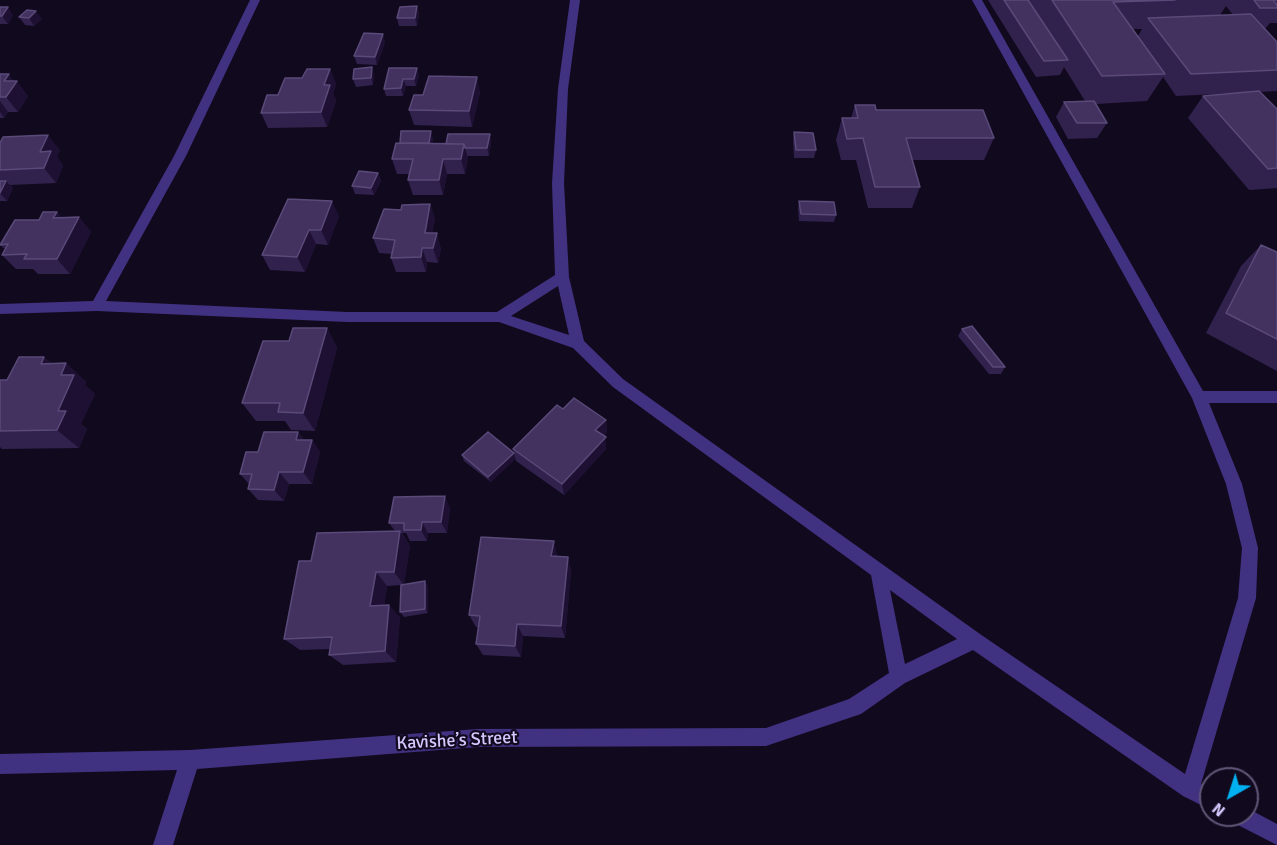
<!DOCTYPE html>
<meta charset="utf-8">
<style>
body{margin:0}
#map{position:relative;width:1277px;height:845px;overflow:hidden;background:#110a1e;font-family:Signika,sans-serif}
canvas{display:block}
.north{position:absolute;left:1199px;top:767px;width:60px;height:60px;box-sizing:border-box;background:#110a1e;border:2px solid #605678;border-radius:50%;rotate:219deg;font-size:16px;font-weight:700;line-height:24px;text-align:center;color:#d6c7ff}
.north::after{content:'';display:block;margin:auto;width:21px;height:27px;background:#00b1f2;clip-path:polygon(50% 0,100% 100%,50% 72%,0 100%)}
</style>
<div id="map">
<canvas width="1277" height="845"></canvas>
<div class="north">N</div>
</div>
<script>
const context = document.querySelector('canvas').getContext('2d');
context.lineJoin = 'round';
function shape(rows) {
  const path = new Path2D();
  for (const r of rows) {
    path.moveTo(r[0], r[1]);
    for (let i = 2; i < r.length; i += 2) path.lineTo(r[i], r[i + 1]);
  }
  return path;
}
function paint(path, color) {
  context.fillStyle = color;
  context.fill(path, 'evenodd');
}
function stroke(path, color, width, dash) {
  context.strokeStyle = color;
  context.lineWidth = width;
  context.lineCap = dash ? 'butt' : 'round';
  context.setLineDash(dash || []);
  context.stroke(path);
}
function drawText(font, color, halo, rows, align = 'center') {
  context.font = font + ' Signika,sans-serif';
  context.lineWidth = 4.5;
  context.setLineDash([]);
  context.textBaseline = 'middle';
  context.strokeStyle = halo;
  context.fillStyle = color;
  for (const [text, x, y, turn = 0] of rows) {
    context.save();
    context.translate(x, y);
    context.rotate((+turn || 0) * Math.PI / 180);
    context.textAlign = isNaN(turn) ? turn : align;
    if (halo) context.strokeText(text, 0, 0);
    context.fillText(text, 0, 0);
    context.restore();
  }
}
const minor = shape([
 [250,0,260,0,186,156,106,301,347,312,497,312,555,275,552,183,558,89,570,0,580,0,568,89,564,183,569,277,584,341,623,379,980,634,1185,774,1238,598,1242,548,1226,484,1192,398,972,0,982,0,1203,391,1277,391,1277,403,1209,403,1242,484,1258,548,1256,598,1201,784,1211,789,1211,810,1183,796,973,650,905,683,861,714,766,746,478,747,197,769,173,845,153,845,177,770,0,774,0,754,190,750,478,729,766,728,849,699,889,673,871,575,613,387,573,348,499,322,347,322,97,311,0,314,0,304,93,301,174,156,250,0],
 [558,286,569,335,511,316,558,286],
 [890,590,957,639,905,664,890,590],
 [1247,808,1277,824,1277,845,1232,822,1229,815,1247,815,1247,808]
]);
const wall = shape([
 [988,0,1277,0,1277,23,1270,23,1265,29,1277,42,1277,91,1260,92,1277,109,1277,188,1249,190,1188,118,1203,96,1236,93,1176,96,1163,77,1147,101,1096,104,1107,123,1097,138,1068,139,1056,117,1064,102,1085,101,1064,67,1060,75,1036,77],
 [1226,6,1233,15,1220,15],
 [1132,29,1142,29,1138,36],
 [417,6,419,14,417,26,399,26,397,18],
 [0,7,13,15,8,24,0,24],
 [19,17,42,19,34,26,25,25],
 [385,42,377,65,357,64,354,56],
 [389,68,419,75,416,86,406,86,403,96,386,96,384,89],
 [330,69,336,84,333,93,336,101,327,127,268,128,261,113,278,95,302,78],
 [0,74,14,81,28,96,18,112,8,112,4,118,0,118],
 [374,75,373,85,356,87,353,79],
 [480,92,472,127,414,125,409,110],
 [855,105,876,110,994,138,984,160,912,160,920,187,912,208,868,208,856,160,841,160,836,140,842,118,851,118],
 [794,132,816,150,814,158,794,158,793,140],
 [433,138,432,143,491,142,489,156,467,156,468,159,465,174,447,174,443,195,413,195,408,180,409,174,397,174,392,159,400,143],
 [0,143,60,150,57,157,63,166,56,183,10,185,13,188,7,201,0,201],
 [378,173,381,181,374,195,355,194,352,186],
 [288,199,339,216,328,245,316,244,305,272,270,270,262,255],
 [799,201,836,215,834,222,799,221,798,209],
 [430,204,435,219,432,233,441,248,438,263,427,262,426,272,396,272,391,258,392,254,379,253,373,238,401,210],
 [57,212,62,218,79,217,91,232,70,274,38,274,33,269,16,269,2,255,5,249,0,245,39,220],
 [1261,245,1277,252,1277,371,1206,333,1241,266],
 [327,328,337,348,315,431,291,430,285,421,256,421,242,403,289,341],
 [962,329,1005,367,1001,374,989,374,958,336],
 [44,357,51,363,66,363,86,382,85,385,95,394,81,424,87,429,79,448,2,449,0,447,0,380,7,380],
 [563,409,606,420,607,432,603,436,606,437,606,449,564,495,516,461,513,449],
 [298,432,304,440,312,440,320,452,312,484,289,484,284,501,258,500,248,489,249,484,240,474,258,452],
 [514,453,515,459,491,482,464,461,462,455],
 [450,508,447,533,428,533,427,541,410,541,406,533,402,533,410,546,404,584,428,586,428,613,404,617,400,612,401,585,387,586,384,605,400,617,396,662,343,665,329,655,330,649,300,650,284,639,311,561,395,531,389,523],
 [557,555,557,557,568,557,571,571,565,638,523,636,521,657,483,655,476,644,478,627,476,627,469,615]
]);
const shadedWall = shape([
 [417,6,419,14,417,26,415,18],
 [8,7,13,15,8,24,2,16],
 [36,11,42,19,34,26,29,18],
 [383,34,385,42,377,65,375,57],
 [372,67,374,75,373,85,371,78],
 [417,68,419,75,416,86,414,79],
 [330,69,336,84,333,93,336,101,327,127,321,112,324,85],
 [9,74,15,83,17,81,28,96,18,112,6,97,4,81],
 [477,77,480,92,472,127,469,111],
 [403,79,406,86,403,96,401,88],
 [0,101,8,112,4,118,0,112],
 [431,131,433,138,431,154,429,146],
 [490,134,491,142,489,156,487,148],
 [48,135,60,150,57,157,63,166,56,183,44,168,40,152],
 [464,144,468,159,465,174,461,159],
 [443,159,447,174,443,195,439,180],
 [378,173,381,181,374,195,371,188],
 [6,181,13,188,7,201,0,193],
 [332,201,339,216,328,245,321,230],
 [430,204,435,219,430,247,425,233],
 [57,212,69,227,53,218],
 [79,217,91,232,70,274,57,259],
 [309,230,316,244,305,272,297,257],
 [437,233,441,248,438,263,433,248],
 [422,248,427,262,426,272,421,257],
 [327,328,337,348,315,431,303,413],
 [44,357,62,373,66,363,86,382,85,385,95,394,81,424,87,429,79,448,57,430,58,411,41,364],
 [606,420,607,432,596,443,595,430],
 [298,432,306,444,296,440],
 [606,437,606,449,564,495,562,484],
 [312,440,320,452,312,484,303,472],
 [514,453,515,459,491,482,488,477],
 [279,472,289,484,284,501,274,490],
 [445,496,450,508,447,533,441,522],
 [422,522,428,533,427,541,421,530],
 [400,531,410,546,404,585,394,572],
 [554,541,557,555,555,571,551,556],
 [568,557,571,571,565,638,561,626],
 [376,572,387,586,382,619,370,606],
 [425,581,428,586,428,613,425,609],
 [389,605,400,617,396,662,385,651],
 [517,624,523,636,521,657,515,646]
]);
const building = shape([
 [1004,0,1028,0,1068,60,1044,61,1004,0],
 [1052,0,1175,0,1113,2,1165,74,1102,76,1052,0],
 [1254,0,1277,0,1273,0,1277,5,1277,8,1260,8,1254,0],
 [417,6,415,18,397,18,400,7,417,6],
 [0,7,8,7,2,16,0,16,0,7],
 [27,10,36,11,29,18,19,17,27,10],
 [1251,14,1277,42,1277,70,1191,74,1148,18,1251,14],
 [364,33,383,34,375,57,354,56,364,33],
 [372,67,371,78,353,79,354,69,372,67],
 [389,68,417,68,414,79,403,79,401,88,384,89,389,68],
 [307,69,330,69,324,85,330,85,321,112,261,113,267,95,278,95,285,78,302,78,307,69],
 [0,74,9,74,4,81,17,81,6,97,0,97,0,74],
 [429,76,477,77,469,111,409,110,414,95,423,95,429,76],
 [1259,91,1277,109,1277,168,1268,169,1203,96,1259,91],
 [1094,101,1107,123,1077,123,1064,102,1094,101],
 [855,105,875,105,876,110,983,110,994,138,906,138,920,187,875,187,863,138,847,139,842,118,858,118,855,105],
 [401,131,431,131,429,143,400,143,401,131],
 [794,132,813,133,816,150,796,150,794,132],
 [448,134,490,134,487,148,465,148,464,144,446,144,448,134],
 [48,135,40,152,51,151,44,168,0,170,0,143,3,137,48,135],
 [396,143,464,144,461,159,443,159,439,180,408,180,413,159,392,159,396,143],
 [359,171,378,173,371,188,352,186,359,171],
 [0,181,6,181,0,193,0,181],
 [288,199,332,201,321,230,309,230,297,257,262,255,288,199],
 [799,201,834,202,836,215,801,214,799,201],
 [430,204,425,233,437,233,433,248,422,248,421,257,391,258,395,240,373,238,384,209,401,210,402,205,430,204],
 [43,212,57,212,53,218,79,217,57,259,24,259,27,254,2,255,8,244,0,245,15,220,39,220,43,212],
 [1261,245,1277,252,1277,339,1226,313,1261,245],
 [972,326,1005,367,993,367,962,329,972,326],
 [293,328,327,328,303,413,278,412,280,403,242,403,263,341,289,341,293,328],
 [19,357,44,357,41,364,66,363,61,375,74,375,58,411,66,411,57,430,0,431,0,380,7,380,19,357],
 [574,398,606,420,595,430,606,437,562,484,513,449,557,405,563,409,574,398],
 [264,432,298,432,296,440,312,440,303,472,279,472,274,490,248,489,252,474,240,474,246,452,258,452,264,432],
 [488,432,514,453,488,477,462,455,488,432],
 [445,496,441,522,422,522,421,530,404,530,404,523,389,523,394,497,445,496],
 [400,531,394,572,376,572,370,606,389,605,385,651,329,655,332,637,284,639,299,561,311,561,317,533,400,531],
 [481,537,554,541,551,556,568,557,561,626,517,624,515,646,476,644,480,616,469,615,481,537],
 [425,581,425,609,400,612,401,585,425,581]
]);
const nearStreetnames = [
 ["Kavishe’s Street",457,741,-3]
];
paint(minor, '#413181');
paint(wall, '#31214d');
paint(shadedWall, '#1d1032');
paint(building, '#433260');
stroke(building, '#5a4a79', 1.5);
drawText('18px', '#d6c7ff', '#110a1e', nearStreetnames);
</script>
